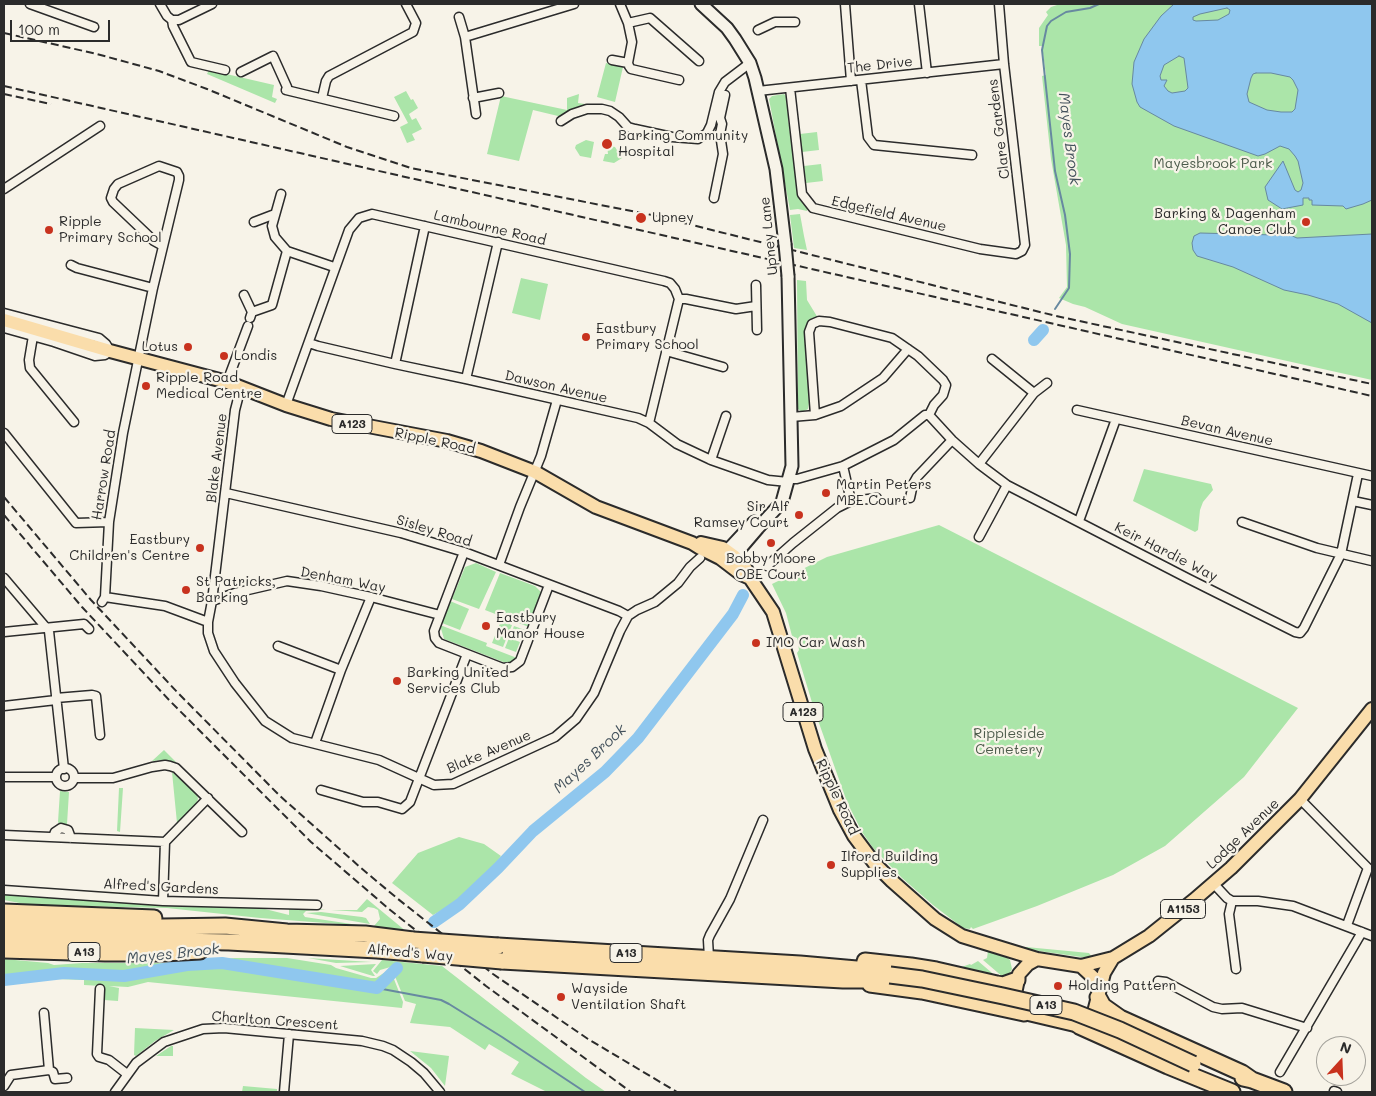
<!DOCTYPE html>
<style>
body{margin:0}
#map{position:relative;width:1376px;height:1096px;overflow:hidden;background:#f7f3e8;font-family:Mali,sans-serif}
canvas{display:block}
.frame{position:absolute;inset:0;border:5px solid #2b2b2b;pointer-events:none}
.north{position:absolute;left:1316px;top:1036px;width:50px;height:50px;box-sizing:border-box;background:#f7f3e8;border:1px solid #a5a39c;border-radius:50%;rotate:20deg;font-size:14px;font-weight:700;line-height:20px;text-align:center;color:#2b2b2b}
.north::after{content:'';display:block;margin:auto;width:18px;height:22px;background:#c8321e;clip-path:polygon(50% 0,100% 100%,50% 72%,0 100%)}
.scale{position:absolute;left:10px;top:20px;width:100px;height:22px;box-sizing:border-box;border:2px solid #2b2b2b;border-top:0;padding-left:6px;font-size:15px;line-height:18px;white-space:nowrap;color:#2b2b2b;-webkit-text-stroke:4px #f7f3e8;paint-order:stroke}
</style>
<div id="map">
<canvas width="1376" height="1096"></canvas>
<div class="frame"></div>
<div class="north">N</div>
<div class="scale">100 m</div>
</div>
<script>
const context = document.querySelector('canvas').getContext('2d');
context.lineJoin = 'round';
function paint(path, color) {
  context.fillStyle = color;
  context.fill(path, 'evenodd');
}
function shape(rows) {
  const path = new Path2D();
  for (const r of rows) {
    if (r.length === 3) {
      path.moveTo(r[0] + r[2], r[1]);
      path.arc(r[0], r[1], r[2], 0, 2 * Math.PI);
      continue;
    }
    path.moveTo(r[0], r[1]);
    for (let i = 2; i < r.length; i += 2) path.lineTo(r[i], r[i + 1]);
  }
  return path;
}
function stroke(path, color, width, dash) {
  context.strokeStyle = color;
  context.lineWidth = width;
  context.lineCap = dash ? 'butt' : 'round';
  context.setLineDash(dash || []);
  context.stroke(path);
}
function drawText(font, color, halo, rows, align = 'center') {
  context.font = font + ' Mali,sans-serif';
  context.lineWidth = 4.5;
  context.setLineDash([]);
  context.textBaseline = 'middle';
  context.strokeStyle = halo;
  context.fillStyle = color;
  for (const [text, x, y, turn = 0] of rows) {
    context.save();
    context.translate(x, y);
    context.rotate((+turn || 0) * Math.PI / 180);
    context.textAlign = isNaN(turn) ? turn : align;
    if (halo) context.strokeText(text, 0, 0);
    context.fillText(text, 0, 0);
    context.restore();
  }
}
const green = shape([
 [1060,4,1372,4,1372,380,1122,324,1085,307,1073,304,1059,298,1067,287,1066,245,1051,159,1042,76,1046,75,1042,46,1039,46,1039,28,1048,15,1046,12,1051,7],
 [606,63,623,67,615,102,597,97],
 [209,70,274,85,272,97,277,99,275,103,207,74],
 [406,91,411,100,413,99,418,108,409,114,412,120,416,118,422,129,412,134,415,140,407,143,400,127,408,123,394,97],
 [579,94,578,103,585,104,584,106,560,118,558,116,533,110,519,161,487,154,501,96,567,110,567,98],
 [784,94,788,98,789,111,788,119,800,200,807,208,807,211,798,209,790,210,769,99,772,96],
 [817,132,819,150,802,152,800,134],
 [586,140,594,142,591,158,580,156,575,148,576,145],
 [607,145,615,147,620,155,622,155,622,158,614,163,603,161,605,154,608,154],
 [821,164,823,181,806,183,804,166],
 [800,214,804,236,807,250,794,248,790,215],
 [521,278,548,284,540,320,512,313],
 [797,280,806,281,807,300,818,318,812,322,807,327,809,403,808,409,802,412,798,409],
 [1144,469,1211,484,1213,490,1203,502,1200,510,1198,530,1195,532,1133,501],
 [939,525,1298,708,1244,777,1165,846,1113,875,1037,906,973,929,971,927,970,929,963,928,933,905,902,878,873,848,862,832,847,802,814,709,797,653,799,650,797,638,792,636,786,613,772,584,827,557],
 [476,563,496,572,479,609,452,599,465,567],
 [500,573,535,586,541,592,541,596,529,627,485,610],
 [450,601,469,609,460,630,442,623],
 [501,621,512,625,508,635,497,631],
 [440,625,487,643,486,646,517,658,516,662,511,665,444,639],
 [514,626,525,630,521,640,510,636],
 [496,633,507,637,503,647,492,643],
 [509,638,520,642,516,652,505,648],
 [164,750,176,762,175,762,164,760,152,761],
 [172,772,197,794,198,799,196,804,177,823],
 [119,788,123,788,120,832,117,831],
 [60,791,69,792,67,824,59,824,58,822],
 [459,837,484,844,501,856,492,868,455,903,433,915,392,883,418,853],
 [4,893,109,900,257,907,289,915,289,909,326,909,306,911,303,914,305,917,365,926,260,918,167,908,30,905,4,900],
 [367,899,407,932,375,929,374,926,380,919,378,910,374,908,368,907,362,912,331,910,357,910],
 [321,912,362,917,366,918,370,924,306,913],
 [1026,947,1089,953,1092,957,1088,958,1025,949,1024,948],
 [988,951,1005,956,1010,960,1012,969,1008,976,1004,978,983,960,987,958],
 [235,958,287,958,331,965,336,968,371,978,376,978,390,969,403,1002,402,1008,148,982,128,987,109,986,119,988,118,1001,104,1000,103,998,102,986,84,985,84,980,57,979,4,984,4,959,48,963,54,965,82,963,161,963],
 [308,958,339,960,372,962,336,963],
 [382,960,442,966,586,1078,606,1092,547,1092,511,1074,519,1062,489,1044,485,1050,450,1027,410,1023,416,1004,405,1001,392,969,398,970,394,966,380,970,377,974,373,971],
 [978,961,998,978,959,969,959,968,970,964,971,965],
 [376,964,371,970,375,976,373,976,340,966],
 [135,1028,174,1030,155,1041,136,1056,134,1055],
 [171,1046,173,1046,173,1056,156,1056],
 [410,1051,449,1056,445,1086,431,1068],
 [243,1086,277,1089,277,1092,242,1092]
]);
const water = shape([
 [1174,4,1372,4,1372,200,1363,204,1346,209,1343,206,1312,205,1312,200,1309,200,1309,198,1303,198,1303,205,1282,209,1268,200,1265,187,1283,161,1295,190,1298,192,1301,190,1303,183,1298,161,1295,156,1289,149,1280,146,1265,154,1258,156,1174,126,1140,107,1137,102,1132,84,1134,62,1144,39,1161,16,1174,4],
 [1227,8,1230,10,1229,14,1218,20,1196,21,1193,20,1193,17,1200,14,1227,8],
 [1179,56,1184,58,1188,88,1185,91,1172,93,1168,91,1164,86,1167,80,1161,80,1160,76,1164,65,1179,56],
 [1256,73,1271,73,1290,77,1293,80,1298,90,1295,109,1292,112,1281,112,1267,110,1249,102,1247,94,1251,78,1253,74,1256,73],
 [1284,232,1290,232,1290,235,1297,238,1372,234,1372,323,1338,304,1308,295,1284,290,1233,267,1197,256,1193,250,1192,243,1194,236,1200,233,1275,235,1284,232]
]);
const stream = shape([
 [1055,309,1069,288,1070,254,1065,215,1055,171,1042,50,1047,26,1051,21,1066,12,1090,8,1099,4],
 [377,988,441,1000,449,1004,502,1037,585,1092]
]);
const river = shape([
 [1034,340,1043,330],
 [434,922,460,904,498,868,533,831,605,772,638,738,733,614,743,595],
 [4,980,64,973,124,976,187,965,222,963,377,988,397,968]
]);
const street = shape([
 [30,4,94,27],
 [160,4,167,16,172,20,179,20,212,4],
 [620,4,628,23,632,42,628,63,629,66,631,69,679,80],
 [845,4,851,81],
 [919,4,927,73],
 [459,17,465,37,476,114],
 [172,20,173,26,191,62,225,70],
 [628,23,650,18,699,61],
 [758,30,775,22,795,22],
 [465,37,574,4],
 [612,60,628,63],
 [241,72,273,56,287,87,286,90,394,116],
 [861,80,868,137,874,145,972,155],
 [790,88,802,194,813,208,980,249,1016,254,1022,251,1025,245,1004,64,999,4],
 [758,91,1004,64],
 [322,98,326,81,329,76,413,32,416,23,406,4],
 [473,98,499,93],
 [561,121,572,114,587,109,602,109,610,111,619,117,628,127,635,129,672,137,698,139,707,133,711,125,719,92,725,82,750,63],
 [4,189,100,126],
 [714,198,723,154,720,134,722,124,720,118,725,95],
 [254,222,275,214],
 [287,251,334,267],
 [71,265,77,268,153,288],
 [756,285,757,330],
 [244,295,252,312],
 [679,299,686,299,736,309,756,306],
 [4,313,99,338,106,344,110,351,105,355,95,356,54,342,4,328],
 [250,318,252,312,272,305,287,251,275,237,272,226,281,194],
 [33,336,29,360,30,368,74,422],
 [309,343,318,346,395,364,466,379,638,418,649,423,677,444,711,460,768,480,788,482],
 [666,351,723,367],
 [395,364,425,226],
 [466,379,498,242],
 [227,382,248,326],
 [241,387,235,410,212,601,208,622,208,633,214,651,235,683,265,721,292,738,379,760,434,785,453,784,555,737,576,719,594,693,620,631,628,616,637,610,655,602,678,583,690,567,700,558],
 [1034,393,1047,383],
 [286,405,349,230,359,218,372,214,664,281,670,283,675,289,679,299,649,423],
 [1077,410,1372,476],
 [929,415,952,440,979,464,1007,485,1189,579,1295,632,1300,633,1304,628,1341,554,1358,474],
 [791,417,815,415,841,406,883,378,908,349],
 [4,433,76,523,109,522],
 [711,460,726,416],
 [979,464,1034,393,992,359],
 [843,466,851,501],
 [788,479,797,479,843,466,894,440,925,415,929,415,934,405,943,395,946,385,943,380,918,356,892,338,830,322,819,321,812,324,809,332,815,415],
 [226,493,401,533,464,552,619,611,628,616],
 [910,498,913,484,917,477,952,440],
 [1353,501,1372,505],
 [1079,521,1116,419],
 [1242,522,1317,548,1372,561],
 [979,537,1007,485],
 [464,552,434,631,435,638,439,643,503,668,512,667,520,661,549,585],
 [499,565,520,507,541,456,557,400],
 [767,566,793,543,837,508,851,501,877,498],
 [4,578,49,631,64,769],
 [105,597,165,606,208,622],
 [212,601,235,593,287,581,321,586,371,597,440,615],
 [102,602,105,597,109,522,123,433,153,288,179,180,179,176,177,172,159,166,118,184,114,189,111,198,113,202,154,241,163,246],
 [4,632,84,624,89,629],
 [278,646,341,670],
 [56,698,92,695,96,696,100,735],
 [4,706,56,700],
 [315,743,341,670,371,597],
 [65,777,9],
 [4,777,56,777],
 [74,778,113,778,152,767,165,765,170,766,176,768,242,832],
 [321,790,363,802,378,802,402,809,410,802,467,654],
 [1300,799,1368,868],
 [4,835,165,842,208,798],
 [53,837,55,832,61,828,68,830,71,838],
 [1213,883,1227,898,1232,901,1258,901,1293,906,1372,936],
 [4,890,163,901,317,905],
 [163,901,165,842],
 [1232,901,1229,914,1236,969],
 [1347,925,1368,868],
 [709,958,708,940,710,935,730,899,763,820],
 [1158,981,1166,982,1213,1007,1222,1009,1242,1008,1307,1028],
 [100,989,97,1054,99,1057,109,1060,127,1074],
 [44,1013,49,1070],
 [1280,1072,1362,932],
 [4,1086,11,1075,49,1070,53,1072,55,1079,67,1078],
 [1334,1091,1337,1092],
 [115,1092,136,1063,164,1042,203,1029,224,1028,362,1041,383,1046,393,1050,411,1062,424,1073,440,1092],
 [284,1092,289,1034]
]);
const secondary = shape([
 [701,4,727,28,735,39,750,63,755,78,776,169,785,244],
 [727,551,754,522],
 [734,556,758,528,782,502,792,466,788,276]
]);
const primary = shape([
 [4,320,110,351,227,382,286,405,331,419,447,441,481,451,535,472,596,507,692,543,700,548,720,558,741,574,750,578],
 [701,543,723,548,734,556,746,569,750,578,773,612,815,749,840,810,854,836,875,864,892,881,935,919,962,936,1037,959,1081,966,1094,978,1099,988],
 [1037,959,1028,964,1019,974,1015,994,1017,1005,1024,1013,1079,1026,1088,1022,1093,1016,1104,973,1113,958],
 [1081,966,1113,958,1149,936,1194,900,1231,868,1300,799,1372,709]
]);
const highway = shape([
 [4,912,154,918],
 [4,925,100,928,225,926,287,932,365,934,413,940],
 [4,938,229,942,377,950,423,954],
 [498,946,800,964,868,970,890,975],
 [4,950,105,953,164,953,200,951],
 [502,961,843,980,868,980,887,976],
 [865,961,911,966,936,970,997,984,1003,985,1017,980],
 [870,984,922,991,1024,1013],
 [1098,997,1103,1006,1120,1018,1242,1073,1252,1080],
 [1079,1026,1168,1066,1232,1092],
 [1243,1078,1252,1080,1284,1092]
]);
const rail = shape([
 [4,33,97,54,159,71,207,89,347,147,411,168,652,215,1056,316,1372,384],
 [4,86,1372,396],
 [4,94,51,104],
 [4,497,91,600,178,693,280,796,361,868,398,899,493,974,588,1039,677,1092],
 [4,515,82,607,170,701,311,842,389,909,486,986,631,1092]
]);
const secondaryBridge = shape([
 [785,244,788,276]
]);
const highwayBridge = shape([
 [413,940,498,946],
 [423,954,502,961],
 [890,975,922,979,1003,996,1074,1012,1120,1030,1193,1064]
]);
const markers = [
 [607,144,6,"#c8321e"],
 [641,218,6,"#c8321e"],
 [1306,222,5,"#c8321e"],
 [49,230,5,"#c8321e"],
 [586,337,5,"#c8321e"],
 [188,347,5,"#c8321e"],
 [224,356,5,"#c8321e"],
 [146,386,5,"#c8321e"],
 [826,493,5,"#c8321e"],
 [799,515,5,"#c8321e"],
 [771,543,5,"#c8321e"],
 [200,548,5,"#c8321e"],
 [186,590,5,"#c8321e"],
 [486,626,5,"#c8321e"],
 [756,643,5,"#c8321e"],
 [397,681,5,"#c8321e"],
 [831,865,5,"#c8321e"],
 [1058,986,5,"#c8321e"],
 [561,997,5,"#c8321e"]
];
const shields = [
 [352,424,40],
 [803,712,40],
 [1183,909,45],
 [84,952,32],
 [626,953,32],
 [1046,1005,32]
];
const shieldNames = [
 ["A123",352,424],
 ["A123",803,712],
 ["A1153",1183,909],
 ["A13",84,952],
 ["A13",626,953],
 ["A13",1046,1005]
];
const streetNames = [
 ["The Drive",880,65,-6],
 ["Clare Gardens",999,129,-97],
 ["Edgefield Avenue",889,214,13],
 ["Lambourne Road",490,228,13],
 ["Upney Lane",769,236,-96],
 ["Dawson Avenue",556,387,13],
 ["Bevan Avenue",1227,431,13],
 ["Ripple Road",435,441,12],
 ["Blake Avenue",217,458,-83],
 ["Harrow Road",104,475,-81],
 ["Sisley Road",434,531,17],
 ["Keir Hardie Way",1166,552,27],
 ["Denham Way",343,580,11],
 ["Blake Avenue",489,752,-23],
 ["Ripple Road",837,797,65],
 ["Lodge Avenue",1243,834,-44],
 ["Alfred's Gardens",161,887,3],
 ["Alfred's Way",410,953,5],
 ["Charlton Crescent",275,1021,4]
];
const poiNames = [
 ["Barking Community",618,136],
 ["Hospital",618,152],
 ["Barking & Dagenham",1296,214,"right"],
 ["Canoe Club",1296,230,"right"],
 ["Upney",652,218],
 ["Ripple",59,222],
 ["Primary School",59,238],
 ["Eastbury",596,329],
 ["Primary School",596,345],
 ["Lotus",178,347,"right"],
 ["Londis",234,356],
 ["Ripple Road",156,378],
 ["Medical Centre",156,394],
 ["Martin Peters",836,485],
 ["MBE Court",836,501],
 ["Sir Alf",789,507,"right"],
 ["Ramsey Court",789,523,"right"],
 ["Eastbury",190,540,"right"],
 ["Children's Centre",190,556,"right"],
 ["Bobby Moore",771,559,"center"],
 ["OBE Court",771,575,"center"],
 ["St Patricks,",196,582],
 ["Barking",196,598],
 ["Eastbury",496,618],
 ["Manor House",496,634],
 ["IMO Car Wash",766,643],
 ["Barking United",407,673],
 ["Services Club",407,689],
 ["Ilford Building",841,857],
 ["Supplies",841,873],
 ["Holding Pattern",1068,986],
 ["Wayside",571,989],
 ["Ventilation Shaft",571,1005]
];
const parkNames = [
 ["Mayesbrook Park",1213,164],
 ["Rippleside",1009,734],
 ["Cemetery",1009,750]
];
const waterNames = [
 ["Mayes Brook",1069,139,83],
 ["Mayes Brook",590,759,-43],
 ["Mayes Brook",173,954,-6]
];
paint(green, '#abe5a9');
paint(water, '#8fc7ee');
stroke(water, '#6789a0', 1);
stroke(stream, '#6789a0', 2);
stroke(river, '#8fc7ee', 12);
stroke(street, '#2b2b2b', 11);
stroke(secondary, '#2b2b2b', 15);
stroke(primary, '#2b2b2b', 16);
stroke(highway, '#2b2b2b', 19);
stroke(street, '#f7f3e8', 8);
stroke(secondary, '#f7f3e8', 11);
stroke(primary, '#faddab', 12);
stroke(highway, '#faddab', 15);
stroke(rail, '#2b2b2b', 2, [8, 4]);
stroke(secondaryBridge, '#2b2b2b', 15, []);
stroke(highwayBridge, '#2b2b2b', 19, []);
stroke(secondaryBridge, '#f7f3e8', 11);
stroke(highwayBridge, '#faddab', 15);
for (const [x, y, r, color] of markers) {
  const dot = new Path2D();
  dot.arc(x, y, r, 0, 2 * Math.PI);
  context.fillStyle = color;
  context.fill(dot);
  stroke(dot, '#f7f3e8', 2);
}
for (const [x, y, w] of shields) {
  const box = new Path2D();
  box.roundRect(x - w / 2, y - 9.5, w, 19, 4);
  context.fillStyle = '#f7f3e8';
  context.fill(box);
  stroke(box, '#2b2b2b', 1);
}
drawText('bold 12px', '#2b2b2b', null, shieldNames);
drawText('14px', '#2b2b2b', '#f7f3e8', streetNames);
drawText('14px', '#2b2b2b', '#f7f3e8', poiNames, 'left');
drawText('14px', '#4b5a4a', '#f7f3e8', parkNames);
drawText('italic 15px', '#44525c', '#f7f3e8', waterNames);
</script>
